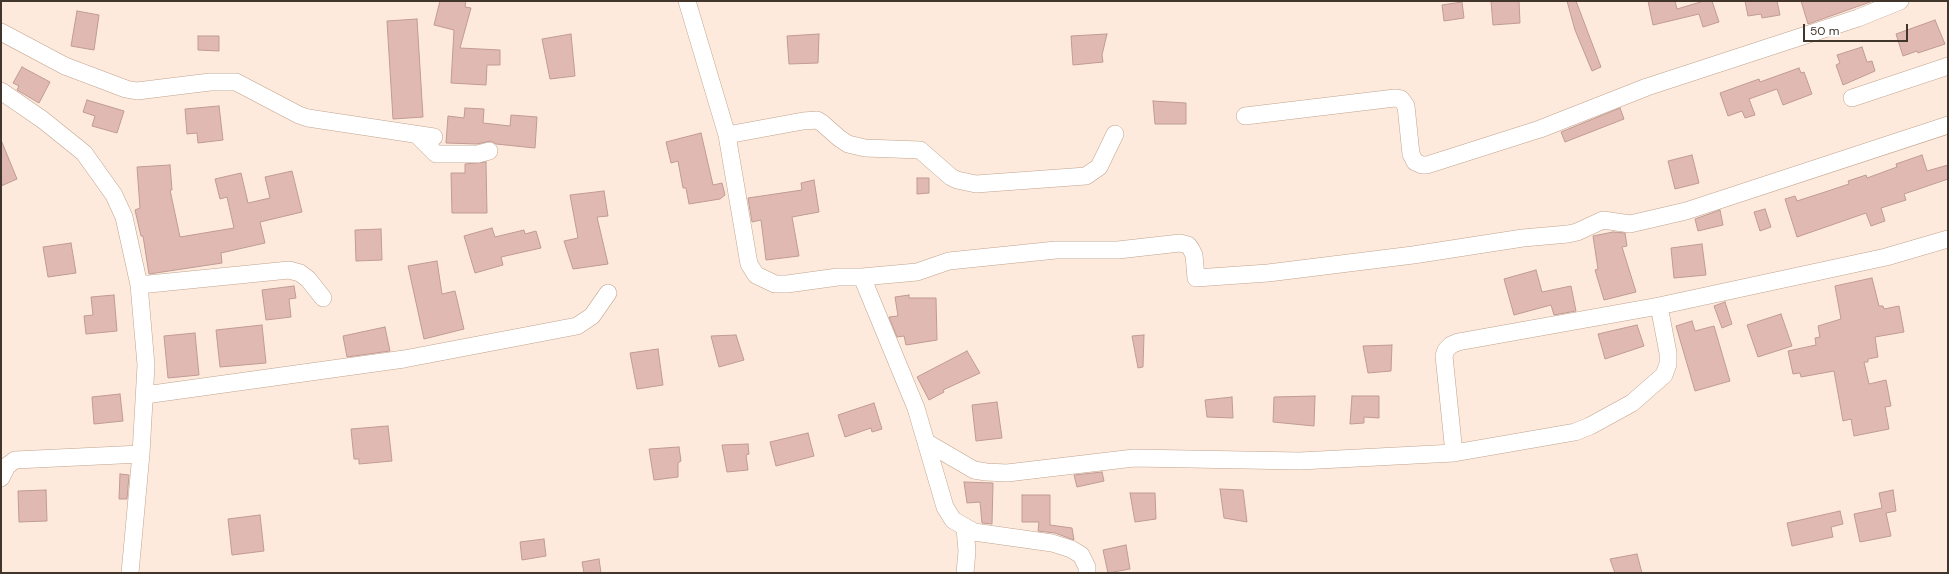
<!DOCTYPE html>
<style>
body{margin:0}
#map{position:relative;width:1949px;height:574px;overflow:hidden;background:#fdeadc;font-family:"DM Sans",sans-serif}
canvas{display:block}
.frame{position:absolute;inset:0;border:2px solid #41352c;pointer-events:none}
.scale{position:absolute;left:1803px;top:24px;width:105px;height:18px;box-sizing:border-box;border:2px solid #41352c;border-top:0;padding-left:5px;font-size:12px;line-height:14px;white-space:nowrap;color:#41352c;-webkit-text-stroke:3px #fff;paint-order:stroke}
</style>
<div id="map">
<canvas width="1949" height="574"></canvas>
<div class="frame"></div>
<div class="scale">50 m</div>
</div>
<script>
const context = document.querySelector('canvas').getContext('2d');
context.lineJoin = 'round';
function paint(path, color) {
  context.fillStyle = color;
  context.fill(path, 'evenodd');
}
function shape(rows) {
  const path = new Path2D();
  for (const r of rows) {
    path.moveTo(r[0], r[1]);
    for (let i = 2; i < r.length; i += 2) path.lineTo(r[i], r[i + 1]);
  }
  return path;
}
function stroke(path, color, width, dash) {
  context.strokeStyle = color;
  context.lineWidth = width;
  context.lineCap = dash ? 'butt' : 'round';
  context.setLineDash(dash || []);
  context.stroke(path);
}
const building = shape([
 [440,1,466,1,465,7,471,8,460,48,500,50,500,65,487,65,486,85,451,83,454,30,434,25,440,1],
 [1491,1,1519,1,1520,23,1493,25,1491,1],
 [1567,1,1576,1,1601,67,1592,71,1575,30,1567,1],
 [1648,1,1675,1,1677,9,1704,1,1712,1,1719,22,1703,27,1699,14,1653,25,1648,1],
 [1745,1,1777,1,1780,15,1762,18,1761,14,1748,16,1745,1],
 [1801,1,1873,1,1808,24,1801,1],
 [1462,2,1464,18,1444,21,1442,5,1462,2],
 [77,11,99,15,94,50,71,46,77,11],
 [417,19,423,117,393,119,387,21,417,19],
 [1935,20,1945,44,1918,53,1917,51,1903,56,1896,34,1935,20],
 [571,34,575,76,550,79,542,39,571,34],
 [819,34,818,63,789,64,787,36,819,34],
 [1107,34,1102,55,1103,62,1073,65,1071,36,1107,34],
 [198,36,219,36,219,51,198,50,198,36],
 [1862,47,1867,62,1872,61,1875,71,1843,85,1836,65,1840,63,1837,55,1862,47],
 [22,67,50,82,39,103,17,90,19,86,13,83,22,67],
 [1799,68,1801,73,1804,72,1812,94,1783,105,1777,89,1749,99,1755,115,1745,118,1742,111,1728,116,1720,93,1759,79,1760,82,1799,68],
 [87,100,124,111,117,133,92,126,95,116,83,112,87,100],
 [1153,101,1186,103,1186,124,1155,124,1153,101],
 [219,106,223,140,198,143,197,133,187,134,185,109,219,106],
 [465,108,484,109,483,123,510,126,511,115,537,117,535,148,496,144,491,141,477,144,446,143,448,116,464,118,465,108],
 [1620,108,1624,119,1565,142,1561,132,1620,108],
 [701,133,713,185,722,183,725,195,720,199,689,204,686,188,683,188,678,161,671,163,666,142,701,133],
 [1,140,17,179,1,186,1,140],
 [1692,155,1699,183,1675,189,1668,161,1692,155],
 [1922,155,1927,171,1948,165,1948,179,1904,194,1906,200,1881,208,1885,221,1871,226,1866,213,1797,237,1785,199,1795,196,1797,201,1828,191,1849,184,1848,181,1866,175,1867,178,1897,167,1896,164,1922,155],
 [486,162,487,213,452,213,451,173,465,173,465,164,486,162],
 [170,165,172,190,170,190,180,237,234,228,227,197,220,199,215,179,241,173,248,203,270,198,265,177,292,171,302,212,260,222,265,243,221,253,222,263,149,274,143,236,141,236,135,210,140,208,137,167,170,165],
 [917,178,929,178,929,193,917,194,917,178],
 [814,180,819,212,792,217,799,256,766,260,761,220,752,222,748,198,802,190,801,183,814,180],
 [604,191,608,216,597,217,608,264,573,269,564,241,578,238,570,195,604,191],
 [1765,209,1771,227,1760,231,1754,212,1765,209],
 [1720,210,1723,225,1698,231,1695,219,1720,210],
 [492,228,495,237,524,230,525,234,536,231,541,248,501,257,503,265,475,273,464,236,492,228],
 [381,229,382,260,356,261,355,230,381,229],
 [1613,232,1625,233,1627,246,1622,247,1636,292,1604,300,1595,270,1598,269,1593,236,1613,232],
 [71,243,76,273,48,277,43,247,71,243],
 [1702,244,1706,275,1674,278,1671,248,1702,244],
 [437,261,442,294,455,291,464,329,424,339,408,266,437,261],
 [1536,270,1542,292,1571,286,1576,311,1554,315,1551,305,1514,315,1504,279,1536,270],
 [1872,278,1879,306,1883,306,1884,309,1899,306,1904,332,1875,337,1878,357,1868,359,1868,362,1864,362,1869,384,1886,380,1891,406,1885,407,1889,429,1854,436,1851,419,1843,421,1834,371,1801,377,1800,373,1793,374,1788,351,1816,345,1815,338,1820,337,1818,326,1841,319,1835,286,1872,278],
 [294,286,296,298,289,299,291,317,266,320,262,290,294,286],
 [114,295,117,331,86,334,84,316,93,315,91,297,114,295],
 [909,295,909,298,936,298,937,340,906,345,904,336,897,337,889,317,898,316,895,297,909,295],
 [1725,302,1732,324,1722,328,1714,306,1725,302],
 [1781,314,1792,346,1758,357,1747,325,1781,314],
 [1692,321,1695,331,1714,326,1730,381,1695,391,1676,326,1692,321],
 [262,325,266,363,220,367,216,330,262,325],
 [1637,325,1644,346,1605,359,1598,334,1637,325],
 [385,327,390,351,347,357,343,336,385,327],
 [195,333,199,375,168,378,164,336,195,333],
 [736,335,744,360,719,367,711,336,736,335],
 [1144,335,1143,367,1138,368,1132,336,1144,335],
 [1392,345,1391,371,1368,373,1363,346,1392,345],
 [658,349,663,385,637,389,630,353,658,349],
 [967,351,980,373,943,390,944,392,929,400,917,377,967,351],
 [120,394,123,421,94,424,92,397,120,394],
 [1315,396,1314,426,1273,422,1274,397,1315,396],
 [1352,396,1379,396,1379,418,1364,417,1364,423,1350,424,1352,396],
 [1232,397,1233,418,1207,417,1205,400,1232,397],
 [997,402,1002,438,976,441,972,405,997,402],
 [874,403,882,429,872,432,871,428,845,437,838,415,874,403],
 [388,426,392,461,359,464,359,459,354,459,351,429,388,426],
 [808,433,814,456,776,466,770,442,808,433],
 [748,444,749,454,746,455,748,470,727,472,722,445,748,444],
 [679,447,681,461,678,463,678,477,654,480,649,449,679,447],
 [1102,472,1104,481,1077,487,1074,475,1102,472],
 [120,474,129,475,127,499,119,499,120,474],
 [964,482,993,483,992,524,982,523,980,502,967,503,964,482],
 [1220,489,1243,490,1247,522,1224,518,1220,489],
 [46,490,47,521,19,522,18,491,46,490],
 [1893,490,1896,511,1886,513,1891,536,1860,542,1854,514,1882,508,1879,493,1893,490],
 [1130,493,1155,493,1156,519,1135,522,1130,493],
 [1022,495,1050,495,1050,525,1072,528,1074,540,1055,533,1038,531,1039,522,1022,522,1022,495],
 [1840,511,1843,524,1831,527,1833,537,1792,546,1787,523,1840,511],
 [260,515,264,551,232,555,228,519,260,515],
 [544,539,546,556,522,560,520,542,544,539],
 [1126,545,1130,569,1108,573,1103,550,1126,545],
 [1637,554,1642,573,1615,573,1610,559,1637,554],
 [599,559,601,573,584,573,582,562,599,559]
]);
const minor = shape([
 [687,1,727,135,749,264,756,275,775,284,787,284,838,277,862,277,916,408,945,507,953,520,974,532,1052,543,1071,549,1081,555,1087,567,1087,573],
 [1,32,65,66,126,89,137,91,210,82,236,82,299,115,308,118,434,137],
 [1,91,43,120,84,153,114,195,124,217,139,285,146,365,141,454,130,573],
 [1852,98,1948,66],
 [1245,116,1395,98,1401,99,1406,106,1411,154,1415,162,1422,165,1427,165,1540,129,1647,87,1858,18,1900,1],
 [417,135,436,154,478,154,489,151],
 [727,135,803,121,817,120,822,123,839,138,848,144,865,148,920,150,951,177,957,180,976,184,1086,176,1099,167,1115,134],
 [862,277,917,272,949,261,1056,250,1118,250,1180,243,1188,245,1191,249,1194,255,1196,278,1268,273,1413,255,1523,238,1568,234,1577,232,1603,220,1630,224,1686,211,1948,125],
 [139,285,289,270,300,273,308,279,323,298],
 [145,395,404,359,577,326,592,316,608,293],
 [926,442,974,470,986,472,1007,473,1134,458,1300,461,1454,453,1575,432,1590,426,1632,403,1664,375,1668,364,1668,353,1659,306,1886,257,1948,239],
 [1454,453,1444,356,1446,350,1451,345,1458,342,1659,306],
 [1,478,7,466,15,460,141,454],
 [965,528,967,551,965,573]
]);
paint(building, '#e0b9b2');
stroke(building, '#c09b94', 1);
stroke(minor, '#c1a38d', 18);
stroke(minor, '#fff', 17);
</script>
